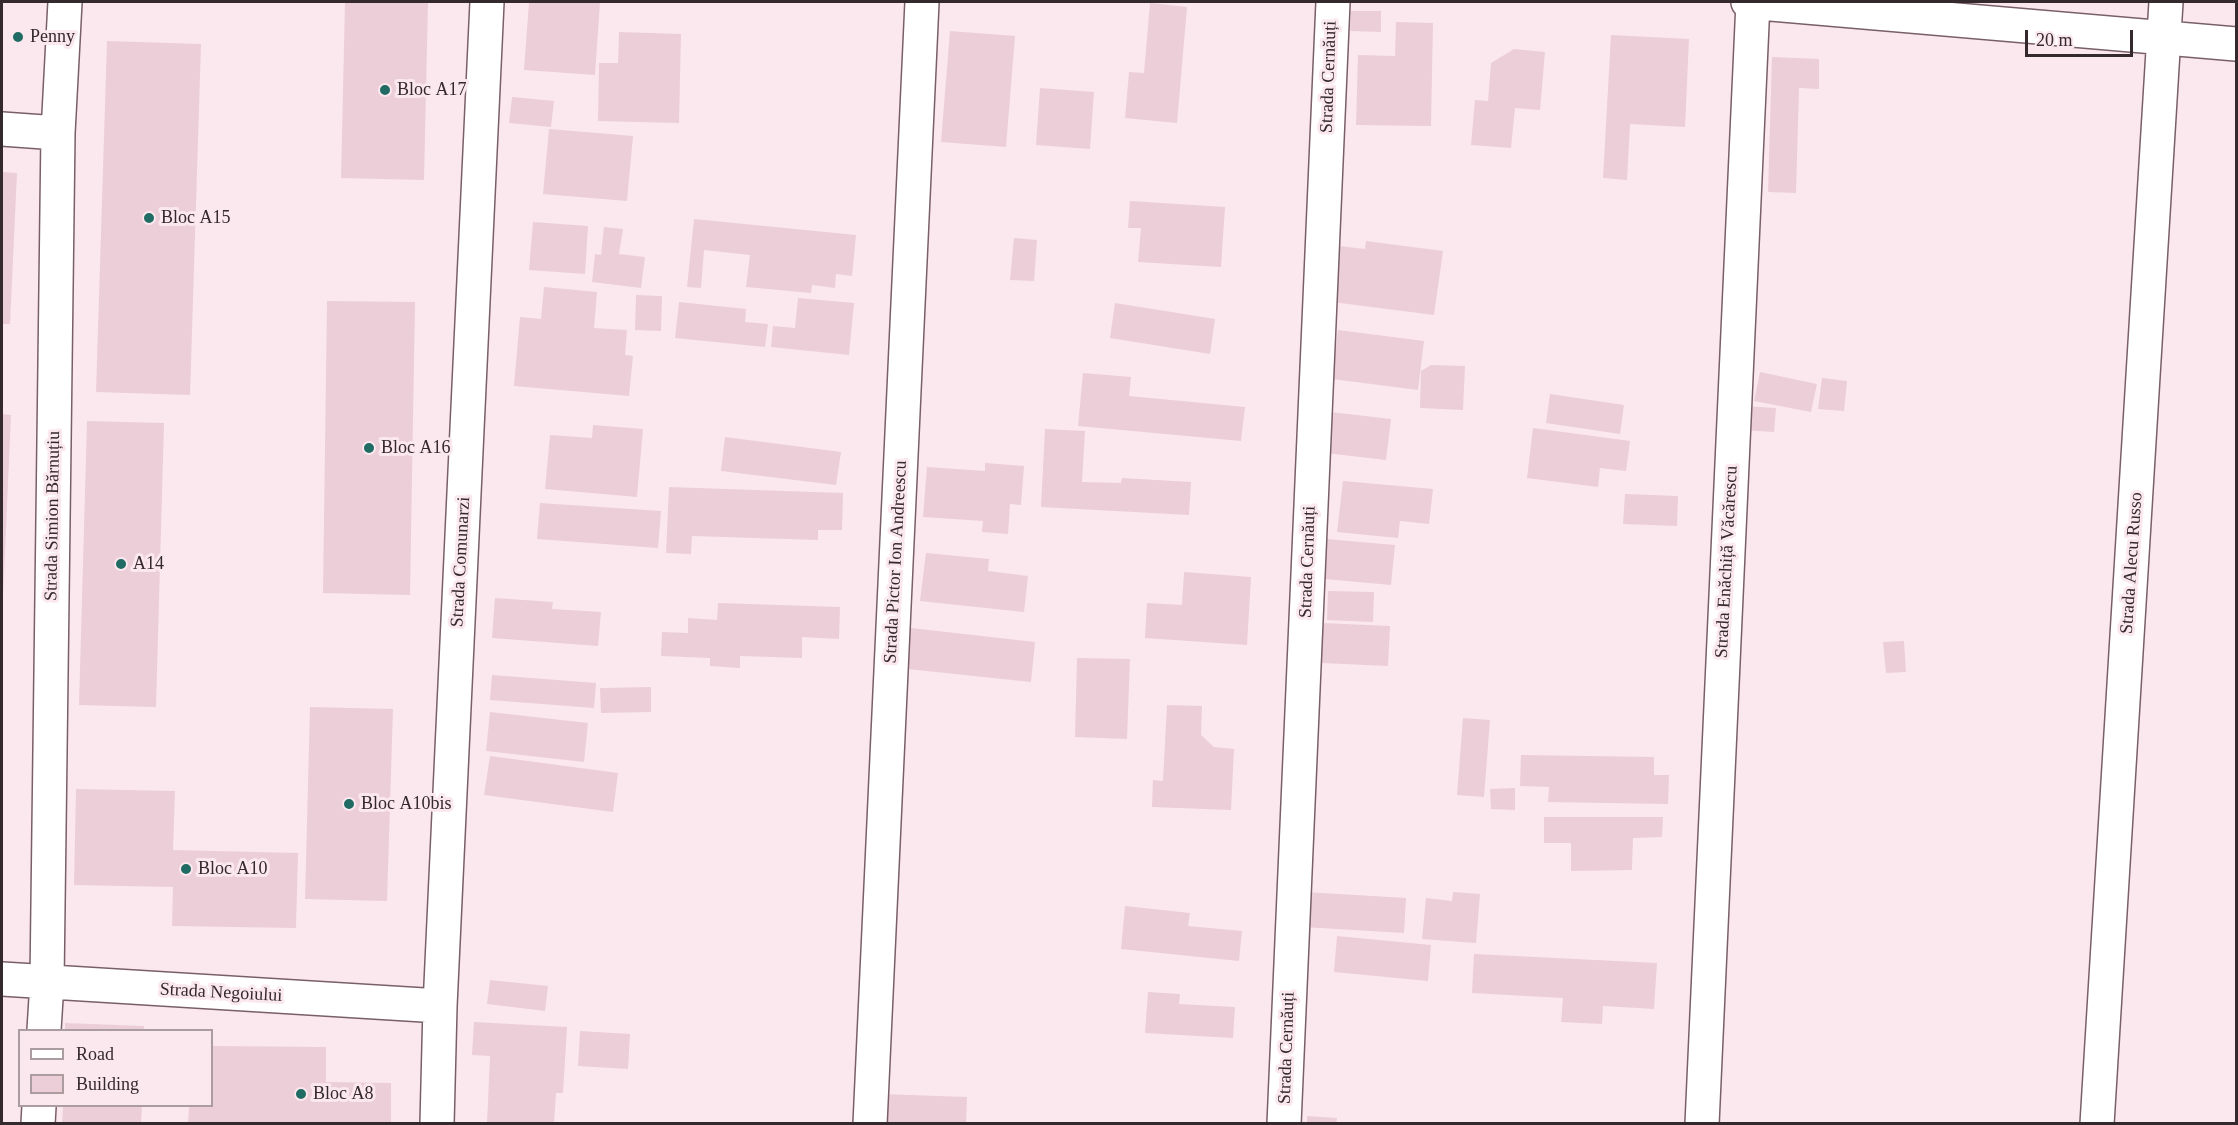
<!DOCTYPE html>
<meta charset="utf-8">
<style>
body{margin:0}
#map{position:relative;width:2238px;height:1125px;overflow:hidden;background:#fbe8ee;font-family:Georgia,serif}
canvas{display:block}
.frame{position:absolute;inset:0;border:3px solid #34292c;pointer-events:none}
.legend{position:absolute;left:18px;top:1029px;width:195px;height:78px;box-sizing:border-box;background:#fbe8ee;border:2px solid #ab9ca0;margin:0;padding:8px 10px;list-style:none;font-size:18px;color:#34292c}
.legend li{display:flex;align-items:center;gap:12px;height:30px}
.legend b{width:30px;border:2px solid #ab9ca0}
.scale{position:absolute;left:2025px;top:30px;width:108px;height:27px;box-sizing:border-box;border:3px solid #34292c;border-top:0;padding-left:8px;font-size:18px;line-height:21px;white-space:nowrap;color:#34292c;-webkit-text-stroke:4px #fbe8ee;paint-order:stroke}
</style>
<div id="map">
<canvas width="2238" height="1125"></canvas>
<div class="frame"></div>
<ul class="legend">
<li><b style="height:8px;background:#fff"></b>Road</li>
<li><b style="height:16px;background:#ecced8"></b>Building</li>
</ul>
<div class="scale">20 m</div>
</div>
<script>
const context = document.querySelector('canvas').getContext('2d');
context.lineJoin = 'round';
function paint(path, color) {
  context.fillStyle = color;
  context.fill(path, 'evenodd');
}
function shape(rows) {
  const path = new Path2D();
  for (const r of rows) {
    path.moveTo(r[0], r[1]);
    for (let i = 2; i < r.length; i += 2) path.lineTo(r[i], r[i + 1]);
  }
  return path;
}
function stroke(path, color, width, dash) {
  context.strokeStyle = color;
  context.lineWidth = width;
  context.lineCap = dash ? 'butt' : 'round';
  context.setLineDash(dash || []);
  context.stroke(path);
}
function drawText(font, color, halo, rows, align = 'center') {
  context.font = font + ' Georgia,serif';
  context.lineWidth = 6;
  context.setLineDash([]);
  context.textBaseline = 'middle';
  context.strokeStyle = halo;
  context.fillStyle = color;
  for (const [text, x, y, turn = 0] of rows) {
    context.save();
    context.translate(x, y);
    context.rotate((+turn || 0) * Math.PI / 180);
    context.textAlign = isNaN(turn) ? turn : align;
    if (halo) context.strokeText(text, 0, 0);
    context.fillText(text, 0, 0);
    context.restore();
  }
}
const building = shape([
 [345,2,428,2,424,180,341,178],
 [529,2,600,2,595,75,524,70],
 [1150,3,1187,7,1177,123,1125,118,1129,72,1144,73],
 [1351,11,1381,11,1381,32,1350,31],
 [1396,22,1433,23,1431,126,1356,125,1358,55,1395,56],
 [950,31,1015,36,1006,147,941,142],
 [619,32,681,34,679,123,598,121,599,63,618,63],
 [1611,35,1689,39,1685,127,1630,124,1627,180,1603,178],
 [107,41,201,44,190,395,96,392],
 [1514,49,1545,52,1540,110,1515,108,1511,148,1471,145,1475,100,1488,101,1491,63],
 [1772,57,1819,59,1819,89,1799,88,1796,193,1768,192],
 [1040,88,1094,92,1090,149,1036,145],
 [512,97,554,101,551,127,509,123],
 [549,129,633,136,627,201,543,194],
 [2,172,17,173,10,324,2,324],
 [1130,201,1225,207,1221,267,1138,262,1141,228,1128,228],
 [694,219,856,235,852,276,836,274,835,288,812,285,811,293,746,287,750,255,704,250,701,288,687,287],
 [533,222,588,226,585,274,529,270],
 [604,227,623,229,619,254,645,257,641,288,592,282,595,254,601,255],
 [1014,238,1037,240,1034,281,1010,280],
 [1366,241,1443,251,1434,315,1332,302,1339,246,1365,249],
 [544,287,597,292,594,328,627,330,625,355,633,356,629,396,514,386,520,317,541,319],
 [636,295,662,296,661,331,635,330],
 [798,298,854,303,849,355,771,347,773,326,795,328],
 [327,301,415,302,410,595,323,593],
 [679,302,746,309,745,322,768,324,765,347,675,338],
 [1115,303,1215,319,1210,354,1110,338],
 [1338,330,1424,341,1418,390,1332,379],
 [1431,365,1465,366,1463,410,1420,408,1421,371],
 [1760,372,1817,384,1811,412,1754,401],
 [1083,373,1131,377,1129,396,1245,407,1241,441,1078,426],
 [1822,378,1847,381,1844,411,1818,409],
 [1550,394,1624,405,1620,434,1546,423],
 [1743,406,1776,408,1774,432,1741,430],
 [1322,411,1391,419,1386,460,1317,452],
 [2,414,11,415,3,597,2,597],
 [87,421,164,423,156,707,79,705],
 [593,425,643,429,637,497,545,489,550,435,592,438],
 [1533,428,1630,441,1626,471,1600,468,1598,487,1527,478],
 [1045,429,1085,431,1082,482,1121,483,1122,478,1191,482,1189,515,1041,507],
 [725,437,841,452,836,485,721,471],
 [985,463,1024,466,1021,505,1010,504,1008,534,982,532,983,521,923,517,927,467,985,471],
 [1343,481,1433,489,1429,524,1400,521,1398,538,1337,532],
 [669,487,843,493,842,530,818,530,818,540,692,536,691,554,666,553],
 [1625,494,1678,496,1677,526,1623,524],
 [540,503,661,511,658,548,537,539],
 [1315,538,1395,545,1391,585,1325,579,1326,566,1313,564],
 [926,553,989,559,988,571,1028,576,1024,612,920,601],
 [1184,572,1251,577,1247,645,1145,638,1147,603,1182,605],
 [1328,591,1374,592,1373,622,1327,620],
 [495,598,553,602,552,609,601,612,598,646,492,638],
 [718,603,840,607,839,639,802,637,802,658,740,656,740,668,710,666,710,658,661,656,662,632,688,633,688,618,717,620],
 [1323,623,1390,626,1388,666,1321,663],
 [902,627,1035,642,1031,682,898,668],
 [1904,641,1906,672,1886,673,1883,642],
 [1077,658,1130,659,1127,739,1075,737],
 [492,675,596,683,594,708,490,700],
 [651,687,651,712,601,713,600,688],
 [1167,705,1202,706,1201,735,1214,747,1234,749,1231,810,1152,807,1153,780,1163,781],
 [310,707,393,709,387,901,305,899],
 [490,712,588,723,584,762,486,751],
 [1463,718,1490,720,1484,797,1457,795],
 [1521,755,1654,757,1654,775,1669,775,1668,804,1548,802,1549,787,1520,786],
 [490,756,618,773,613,812,484,795],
 [1515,788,1515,810,1491,809,1490,789],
 [76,789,175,791,173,850,298,853,296,928,172,926,173,887,74,885],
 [1544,817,1663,817,1662,837,1633,838,1632,870,1571,871,1571,843,1544,843],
 [1305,892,1406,898,1404,933,1303,927],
 [1453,892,1480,894,1476,943,1422,939,1426,898,1452,901],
 [1125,906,1190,913,1188,926,1242,931,1239,961,1121,949],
 [1337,936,1431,945,1428,981,1334,972],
 [1474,954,1657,963,1654,1009,1603,1006,1602,1024,1561,1022,1563,998,1472,993],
 [490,980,548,986,545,1011,487,1004],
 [1148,992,1180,994,1179,1004,1235,1007,1233,1038,1145,1033],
 [474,1022,567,1027,563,1093,556,1093,554,1124,487,1124,490,1056,472,1055],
 [65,1023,144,1026,144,1030,65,1030],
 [580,1031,630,1034,628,1069,578,1066],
 [212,1046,326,1047,326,1082,391,1083,391,1124,188,1124,189,1106,212,1106],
 [882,1094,967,1097,966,1124,880,1124],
 [63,1106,142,1106,141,1124,62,1124],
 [1307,1116,1337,1118,1336,1124,1307,1124]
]);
const minor = shape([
 [1748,2,2236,44],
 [2,129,58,133],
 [2,979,440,1006],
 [44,1030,47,982,58,133,65,2],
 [38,1124,39,1106],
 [437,1124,440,1006,487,2],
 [870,1124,922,2],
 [1284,1124,1333,2],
 [1702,1124,1753,2],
 [2097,1124,2166,2]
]);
const markers = [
 [18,37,6,"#216b65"],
 [385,90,6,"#216b65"],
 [149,218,6,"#216b65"],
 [369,448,6,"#216b65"],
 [121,564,6,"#216b65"],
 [349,804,6,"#216b65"],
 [186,869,6,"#216b65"],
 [301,1094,6,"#216b65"]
];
const poiNames = [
 ["Penny",30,37],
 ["Bloc A17",397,90],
 ["Bloc A15",161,218],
 ["Bloc A16",381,448],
 ["A14",133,564],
 ["Bloc A10bis",361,804],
 ["Bloc A10",198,869],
 ["Bloc A8",313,1094]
];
const streetNames = [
 ["Strada Cernăuți",1329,77,-88],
 ["Strada Simion Bărnuțiu",53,516,-89],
 ["Strada Comunarzi",461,562,-87],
 ["Strada Pictor Ion Andreescu",896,562,-87],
 ["Strada Cernăuți",1308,562,-88],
 ["Strada Enăchiță Văcărescu",1727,562,-87],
 ["Strada Alecu Russo",2132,563,-86],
 ["Strada Negoiului",221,993,3],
 ["Strada Cernăuți",1287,1048,-88]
];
paint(building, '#ecced8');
stroke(minor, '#795f68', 36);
stroke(minor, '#fff', 33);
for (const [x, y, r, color] of markers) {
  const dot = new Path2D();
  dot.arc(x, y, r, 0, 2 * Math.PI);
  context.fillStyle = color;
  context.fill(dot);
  stroke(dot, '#fbe8ee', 2);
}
drawText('18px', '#34292c', '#fbe8ee', poiNames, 'left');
drawText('18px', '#34292c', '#fbe8ee', streetNames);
</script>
